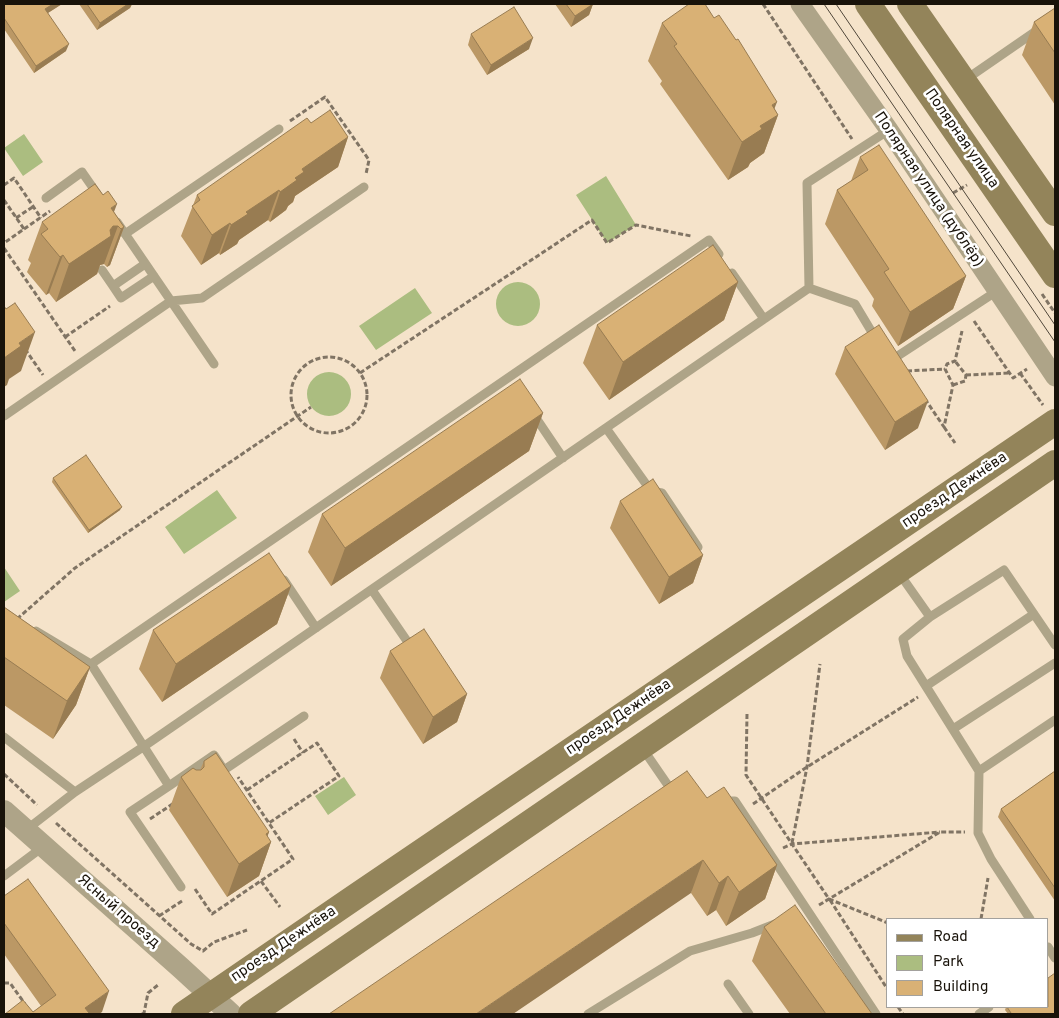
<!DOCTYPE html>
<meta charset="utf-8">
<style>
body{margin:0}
#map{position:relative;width:1059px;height:1018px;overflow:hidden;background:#f5e3ca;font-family:Overpass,sans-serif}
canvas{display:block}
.frame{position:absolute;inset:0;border:5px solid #19130a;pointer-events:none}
.legend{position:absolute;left:886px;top:918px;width:162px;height:90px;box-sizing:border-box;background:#fff;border:1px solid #a3a19d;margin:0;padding:6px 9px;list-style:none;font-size:15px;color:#19130a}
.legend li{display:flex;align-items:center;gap:10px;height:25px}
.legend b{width:25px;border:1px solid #a3a19d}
</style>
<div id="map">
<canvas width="1059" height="1018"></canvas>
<div class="frame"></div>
<ul class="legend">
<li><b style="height:6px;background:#93845a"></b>Road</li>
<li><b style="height:14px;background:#abbd80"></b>Park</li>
<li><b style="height:14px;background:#d9b175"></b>Building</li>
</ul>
</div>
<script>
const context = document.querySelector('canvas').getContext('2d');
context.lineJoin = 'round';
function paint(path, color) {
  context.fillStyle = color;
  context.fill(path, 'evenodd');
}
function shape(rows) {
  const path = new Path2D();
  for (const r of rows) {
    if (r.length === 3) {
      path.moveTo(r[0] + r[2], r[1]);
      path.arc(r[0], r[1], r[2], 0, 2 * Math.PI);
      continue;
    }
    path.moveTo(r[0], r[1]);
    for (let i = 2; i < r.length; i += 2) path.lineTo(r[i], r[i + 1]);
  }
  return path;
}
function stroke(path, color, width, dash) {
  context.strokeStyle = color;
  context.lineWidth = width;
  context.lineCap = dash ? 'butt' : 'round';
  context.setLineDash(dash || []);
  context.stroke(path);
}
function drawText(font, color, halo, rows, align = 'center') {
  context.font = font + ' Overpass,sans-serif';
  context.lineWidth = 5;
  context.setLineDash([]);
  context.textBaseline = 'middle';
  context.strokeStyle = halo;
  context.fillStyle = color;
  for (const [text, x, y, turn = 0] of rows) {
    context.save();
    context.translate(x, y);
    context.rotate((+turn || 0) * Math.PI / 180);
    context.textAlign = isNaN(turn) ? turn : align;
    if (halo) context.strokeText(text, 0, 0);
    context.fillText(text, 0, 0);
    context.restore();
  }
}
const green = shape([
 [24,134,43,162,23,176,4,148],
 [606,176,636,225,607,243,576,195],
 [518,304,22],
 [415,288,432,313,376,350,359,326],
 [329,394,22],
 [217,490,237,518,184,554,165,527],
 [4,567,20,591,4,602],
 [344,777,356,795,328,815,315,796]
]);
const path = shape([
 [763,4,852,139],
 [290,121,325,97,369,160,366,174],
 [4,185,14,178,41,218],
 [953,193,967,185],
 [4,200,24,229,4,243],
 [16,218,34,206],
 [24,229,50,211],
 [4,248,75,351],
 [1042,294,1055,313],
 [974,321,1013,378,1027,369],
 [65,337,110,306],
 [25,349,43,375],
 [329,395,38],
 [907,371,945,369],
 [360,373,592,220,607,243,636,225,691,236],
 [1020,373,1043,405],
 [966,375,1010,373],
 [953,385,965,381,966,375,955,361],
 [925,399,944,427,953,385,945,369,947,364,955,361,962,331],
 [944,427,955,443],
 [17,619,75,568,311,407],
 [747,714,746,775,792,844,829,899,888,923],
 [294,739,303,753],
 [4,774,37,805],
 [247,790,317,743,339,776,269,823],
 [753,804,807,767,918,697],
 [150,819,174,803],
 [56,823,191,944,203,951,214,942,247,930],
 [792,843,807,767,820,664],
 [783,848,792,844,940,832],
 [261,881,280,907],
 [195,889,212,914,293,859,238,777],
 [830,900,888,990],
 [819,905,940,832,965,832],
 [159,916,182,901],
 [981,919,988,878],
 [4,983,10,983,25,1004],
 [898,1007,903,1014],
 [142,1014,144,1013,148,993,158,985]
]);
const service = shape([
 [965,80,1055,18],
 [46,198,82,172,98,195],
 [117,222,214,364],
 [125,234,279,129],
 [102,270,113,286,145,264],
 [732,273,764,319],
 [113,286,121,298,154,276],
 [809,288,855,304,876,339],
 [890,361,997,291],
 [534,415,563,458],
 [4,416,171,301,202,298,364,187],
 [606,428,651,491,662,493,698,547],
 [899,573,930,617,903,639,907,656,979,771],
 [284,580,316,628],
 [372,590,407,641,417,644],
 [930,617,1004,570,1055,645],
 [36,631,91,664,169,786,130,812,181,887],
 [91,664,709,240,719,254],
 [926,686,1034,614],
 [953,729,1055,663],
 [4,737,75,792],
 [643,749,674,794],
 [169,786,214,755,224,770,304,716],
 [723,801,735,801,876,1014],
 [26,830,75,792,143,747,809,288,807,183,889,130],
 [4,876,44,846],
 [1030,919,991,859,978,833,979,771,1055,720],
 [1048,947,1055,958],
 [728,984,749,1014],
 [588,1014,690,951,752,933,775,924],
 [979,1014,989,1007]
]);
const minor = shape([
 [800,4,889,130,1055,377]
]);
const tertiary = shape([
 [4,811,181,968,231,1014]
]);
const secondary = shape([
 [868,4,1055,275],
 [910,4,1055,213],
 [184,1014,355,897,1055,422],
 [251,1014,1055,463]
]);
const tram = shape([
 [824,4,1055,342],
 [836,4,1055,325]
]);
const wall = shape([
 [4,4,62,4,48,13,66,51,34,73,4,29],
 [79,4,132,4,130,8,97,30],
 [555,4,593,4,589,15,571,27],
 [1055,8,1055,105,1022,55,1034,22],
 [714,18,736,40,778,115,764,153,750,163,748,167,728,180,660,84,662,81,648,61,662,23],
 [471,34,529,49,487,75,468,45],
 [311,123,348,137,338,167,295,196,293,202,288,206,286,210,270,222,268,220,239,240,237,244,220,255,219,253,201,265,181,236,197,195],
 [860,157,966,276,953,309,898,346,872,306,874,299,825,224,837,190,851,181],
 [114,212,124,227,110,265,107,267,104,264,100,265,97,274,56,302,49,293,46,295,27,272,31,263,28,260,42,222],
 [738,282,724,320,609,400,583,363,597,325],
 [845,347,918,428,885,450,835,374],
 [543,413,529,451,331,586,308,552,322,514],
 [53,478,120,510,88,533,52,482],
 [620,501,703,555,693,583,659,604,610,528],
 [291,586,277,624,162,702,139,669,153,630],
 [4,607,90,667,76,705,53,739,4,705],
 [390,651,467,694,457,722,423,744,380,678],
 [204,761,269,832,267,837,271,842,259,876,227,897,169,810,181,777,196,770,200,770],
 [1055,771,1055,901,998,817,1001,809],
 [707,798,777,865,765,899,726,926,716,910,707,916,691,893],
 [4,896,102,1012,33,1012,41,1006,4,954],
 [764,927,872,1014,790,1014,752,961],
 [1006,1007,1048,1007,1055,1014,1008,1014,1005,1010]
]);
const shadedWall = shape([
 [53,4,62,4,43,16,45,9],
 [128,4,132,4,130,8,97,30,100,23],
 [593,4,589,15,571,27,575,16],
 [533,38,529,49,487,75,491,65],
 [69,44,66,51,34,73,36,66],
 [777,102,770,120,778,115,764,153,750,163,748,167,728,180,742,142,760,126,772,105],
 [348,137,338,167,295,196,293,202,288,206,286,210,270,222,280,192,295,178,302,169],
 [279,190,268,220,239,240,237,244,220,255,231,225,246,212],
 [117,204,103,241,113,226,118,226,104,264,100,265,97,274,56,302,69,264,111,208],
 [230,223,219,253,201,265,212,235],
 [124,227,110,265,107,267,121,229],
 [63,255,49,293,46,295,60,257],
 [966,276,953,309,898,346,910,312],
 [738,282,724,320,609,400,623,362],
 [35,332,21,371,9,379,7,385,4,387,4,358,19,343],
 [928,401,918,428,885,450,895,422],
 [543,413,529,451,331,586,345,548],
 [122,507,120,510,88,533,89,530],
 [703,555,693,583,659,604,669,577],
 [291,586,277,624,162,702,176,664],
 [90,667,76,705,53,739,67,701],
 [467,694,457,722,423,744,433,717],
 [269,832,263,848,271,842,259,876,227,897,239,864,266,834],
 [703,860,691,893,513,1014,476,1014],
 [777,865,765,899,726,926,739,892],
 [728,876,716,910,707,916,719,883],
 [109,991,102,1012,99,1014,83,1014,85,1008]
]);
const building = shape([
 [4,4,53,4,45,9,69,44,36,66,4,18,4,4],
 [87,4,128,4,100,23,87,4],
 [566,4,593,4,575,16,566,4],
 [689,4,705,4,714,18,719,15,736,40,738,39,777,102,772,105,778,115,760,126,762,129,742,142,674,46,677,44,662,23,689,4],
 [514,7,533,38,491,65,471,34,514,7],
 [1055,8,1055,53,1034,22,1055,8],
 [330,110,348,137,302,169,304,172,295,178,297,180,280,192,279,190,246,212,248,214,231,225,230,223,212,235,192,206,200,200,197,195,307,118,311,123,330,110],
 [879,145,966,276,910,312,884,272,889,269,837,190,868,170,860,157,879,145],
 [95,184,103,195,108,191,117,204,111,208,124,227,121,229,118,226,113,226,110,230,111,236,69,264,63,255,60,257,41,234,48,229,42,222,95,184],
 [713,245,738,282,623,362,597,325,713,245],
 [15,303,35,332,19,343,21,346,4,358,4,306,6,309,15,303],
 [879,325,928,401,895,422,845,347,879,325],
 [520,379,543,413,345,548,322,514,520,379],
 [86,455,122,507,89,530,53,478,86,455],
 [653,479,703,555,669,577,620,501,653,479],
 [269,553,291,586,176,664,153,630,269,553],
 [4,607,90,667,67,701,4,657,4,607],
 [424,629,467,694,433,717,390,651,424,629],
 [216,753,269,832,266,834,271,842,239,864,181,777,193,768,196,770,201,770,204,767,204,761,216,753],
 [687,771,707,798,724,787,777,865,739,892,728,876,719,883,703,860,476,1014,329,1014,687,771],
 [1055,771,1055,888,1001,809,1055,771],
 [28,879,109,991,85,1008,89,1013,88,1014,5,1014,23,1000,33,1012,56,995,4,923,4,896,28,879],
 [795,905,872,1014,826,1014,764,927,795,905],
 [1055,973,1055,1014,1009,1014,1011,1013,1007,1007,1048,1007,1048,978,1055,973]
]);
const streetNames = [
 ["Полярная улица",961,139,55],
 ["Полярная улица (дублёр)",928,190,56],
 ["проезд Дежнёва",955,491,-34],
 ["проезд Дежнёва",619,718,-34],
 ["Ясный проезд",118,912,41],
 ["проезд Дежнёва",284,945,-34]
];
paint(green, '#abbd80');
stroke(path, '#807464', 3, [5, 2.5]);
stroke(service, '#aea488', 9);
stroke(minor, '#aea488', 19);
stroke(tertiary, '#aea488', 22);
stroke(secondary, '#93845a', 26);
stroke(tram, '#50473a', 1);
paint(wall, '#bb9865');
paint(shadedWall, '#987c52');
paint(building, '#d9b175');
stroke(building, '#987c52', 1);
drawText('15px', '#19130a', '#fff', streetNames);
</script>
